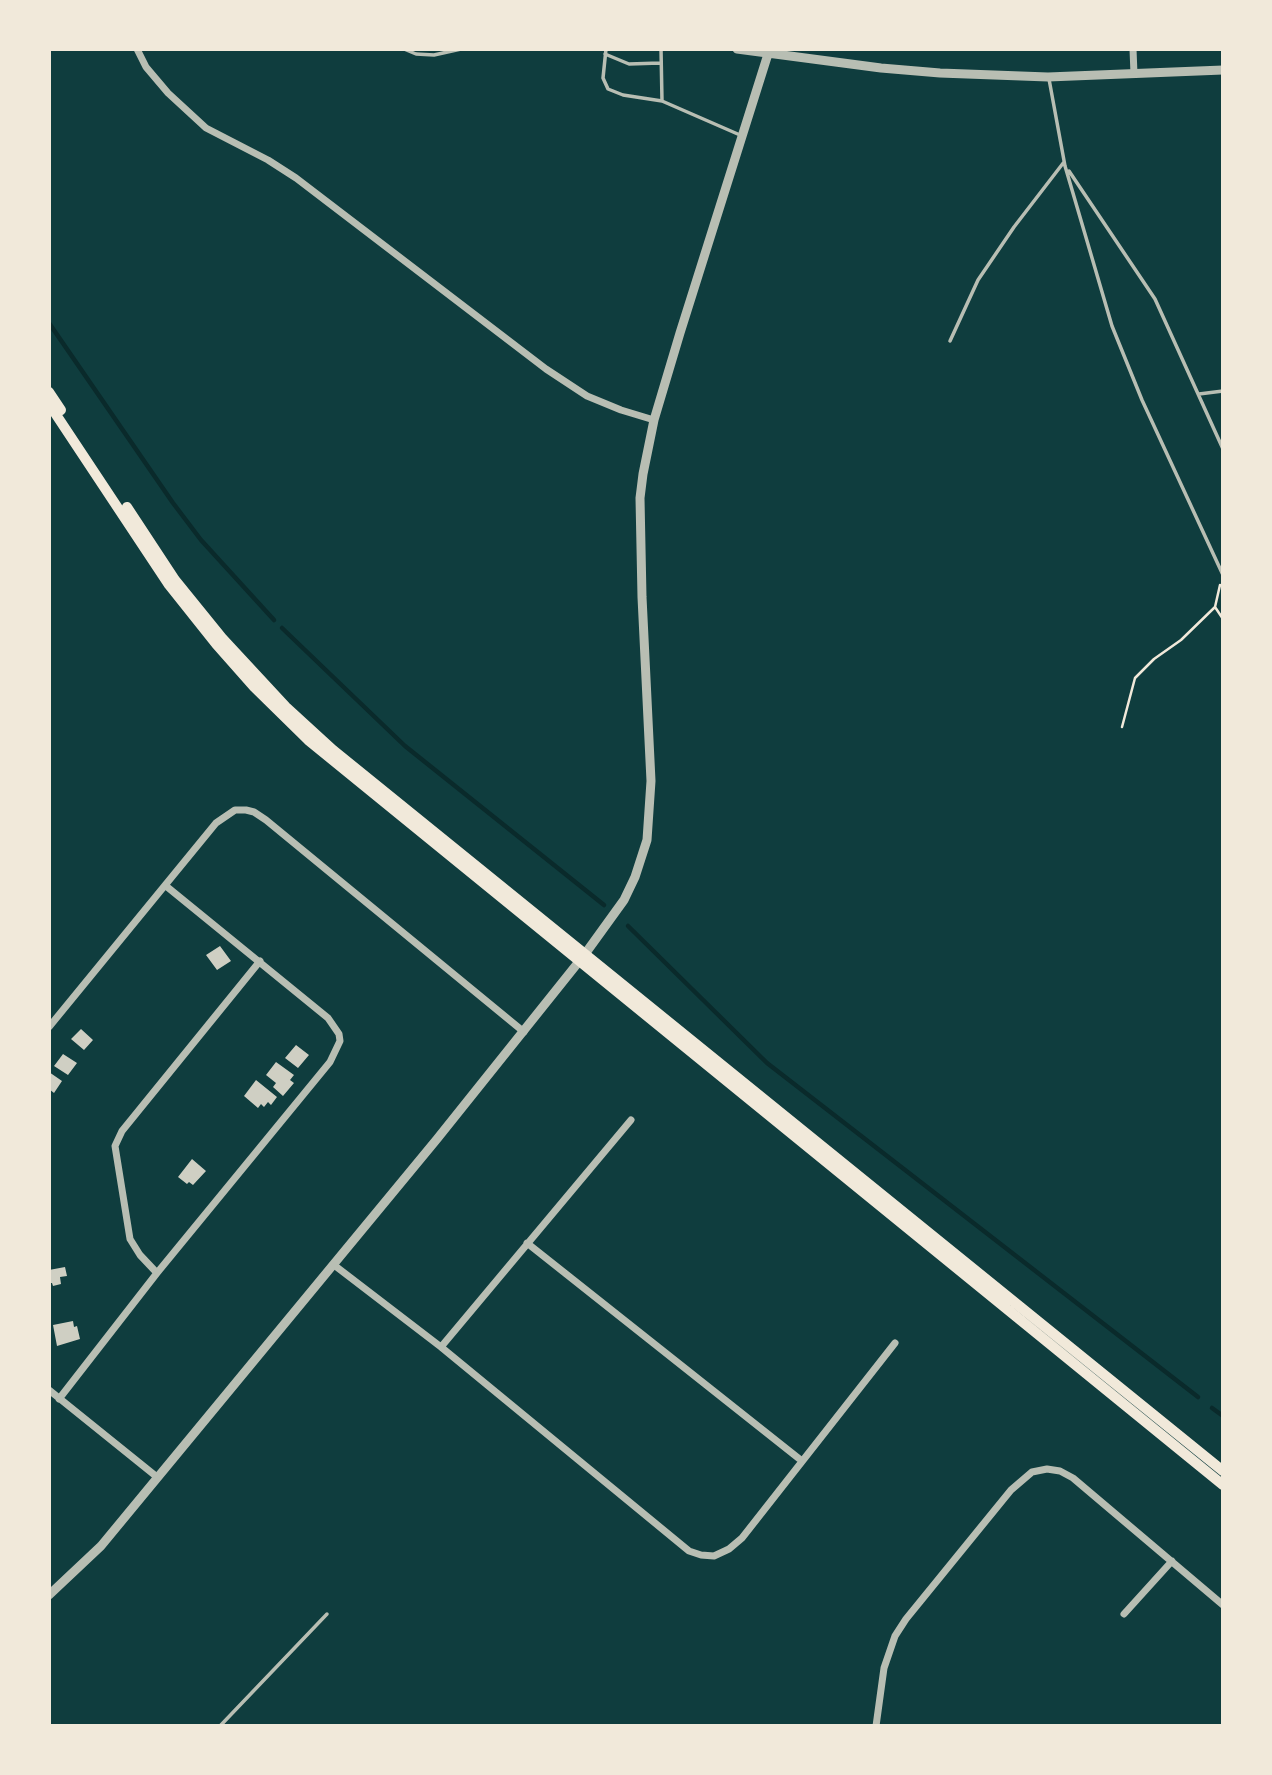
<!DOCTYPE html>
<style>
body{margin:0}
#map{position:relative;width:1272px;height:1775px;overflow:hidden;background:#0f3d3e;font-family:"Exo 2",sans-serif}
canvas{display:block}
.frame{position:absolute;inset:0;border:51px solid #f1e9da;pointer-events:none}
</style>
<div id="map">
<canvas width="1272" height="1775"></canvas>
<div class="frame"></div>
</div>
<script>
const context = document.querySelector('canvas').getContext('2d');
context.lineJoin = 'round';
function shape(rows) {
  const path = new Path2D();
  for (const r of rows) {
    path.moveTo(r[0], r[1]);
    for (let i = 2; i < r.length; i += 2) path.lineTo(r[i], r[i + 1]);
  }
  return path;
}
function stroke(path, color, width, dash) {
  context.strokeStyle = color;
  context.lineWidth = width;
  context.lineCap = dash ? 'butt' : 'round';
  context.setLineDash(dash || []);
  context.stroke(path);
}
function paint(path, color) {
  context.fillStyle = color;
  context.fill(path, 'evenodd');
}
const stream = shape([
 [49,323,173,503,201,540,274,620],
 [282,628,405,746,604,905],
 [628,926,767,1063,1198,1397],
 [1212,1408,1223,1416]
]);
const building = shape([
 [220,946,231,961,217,970,206,955],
 [81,1029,93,1040,84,1050,71,1039],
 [296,1045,309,1055,298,1068,285,1058],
 [63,1054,77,1063,68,1075,54,1066],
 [276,1062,294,1075,290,1080,294,1083,283,1096,273,1087,276,1083,266,1075],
 [49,1072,62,1081,54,1093,49,1089],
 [256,1080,277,1097,271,1105,268,1102,264,1107,261,1104,258,1108,244,1096],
 [192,1159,206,1171,193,1185,189,1182,187,1184,178,1177],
 [65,1267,67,1276,60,1277,61,1284,53,1286,52,1283,49,1283,49,1270],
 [73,1321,74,1327,77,1326,80,1339,57,1346,53,1325]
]);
const path = shape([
 [1220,585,1215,607,1223,619],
 [1122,727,1135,678,1154,659,1181,640,1215,607]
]);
const service = shape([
 [404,49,416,54,434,55,461,49],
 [606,49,603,78,608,89,623,95,662,101,740,135],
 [661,49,662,101],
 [605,54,629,64,660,63],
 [1049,79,1065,166,1112,326,1142,400,1223,575],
 [1069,171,1155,299,1223,449],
 [950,341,978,280,1014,227,1064,162],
 [1199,394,1223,391],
 [220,1726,327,1614]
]);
const minor = shape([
 [137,49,146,67,168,93,206,128,268,160,296,178,546,369,587,396,621,410,654,420],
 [1133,49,1134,74],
 [49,1027,216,823,235,810,246,810,254,812,266,820,524,1032],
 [527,1243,802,1461],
 [334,1265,441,1347,689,1551,701,1555,714,1556,729,1549,742,1538,895,1343],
 [157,1273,140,1255,130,1239,115,1146,122,1131,260,961],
 [441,1347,631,1120],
 [49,1390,157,1477],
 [59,1399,157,1273,330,1062,340,1041,339,1034,328,1018,166,886],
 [1124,1614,1172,1561],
 [876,1726,884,1668,895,1636,906,1619,1011,1490,1032,1472,1047,1469,1060,1471,1073,1478,1223,1605]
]);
const tertiary = shape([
 [737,49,881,68,940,73,1048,77,1223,70],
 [49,1595,101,1546,437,1139,585,954,624,900,635,877,647,840,651,781,642,597,640,498,643,474,654,420,680,333,768,54]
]);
const secondary = shape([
 [49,392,61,410],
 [49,404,169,585,216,644,254,687,308,740,1223,1485],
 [127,507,175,580,222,638,286,707,333,750,1223,1471]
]);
stroke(stream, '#0a2a2b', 4.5);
paint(building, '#cfcfc3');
stroke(path, '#f1e9da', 2.5);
stroke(service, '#b8beb3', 3.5);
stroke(minor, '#b8beb3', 7);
stroke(tertiary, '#b8beb3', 9);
stroke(secondary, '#f1e9da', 10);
</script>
